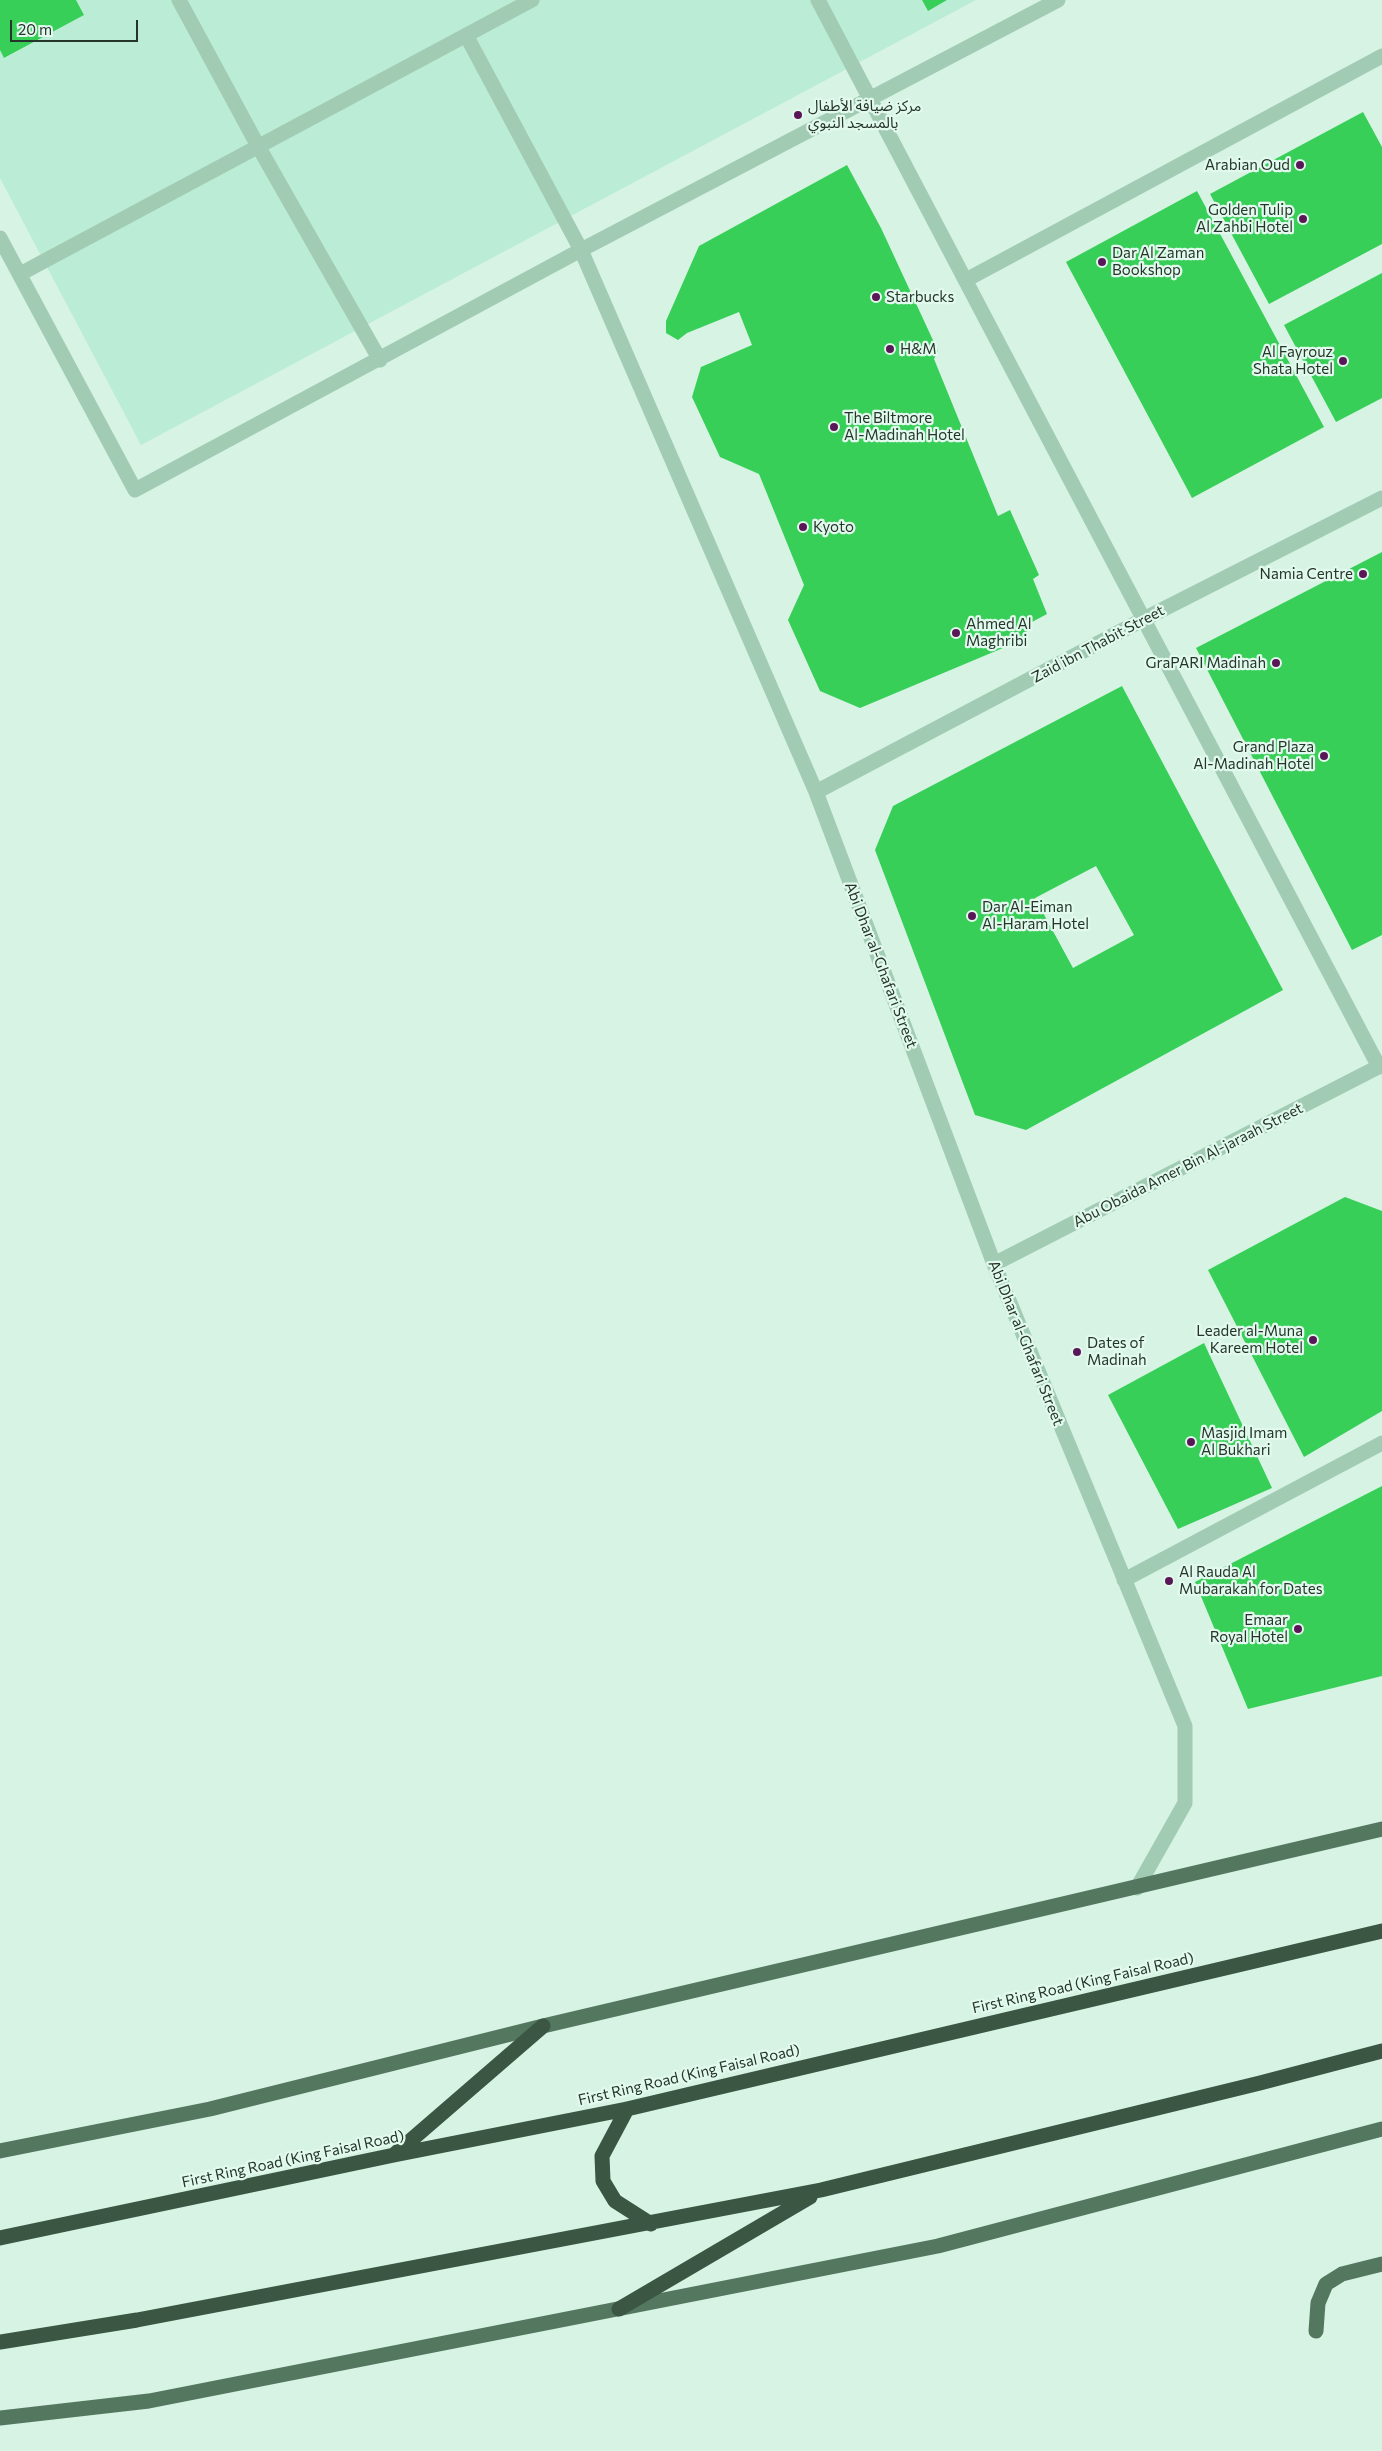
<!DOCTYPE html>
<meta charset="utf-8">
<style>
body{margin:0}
#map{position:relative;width:1382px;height:2451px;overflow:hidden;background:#d6f3e4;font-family:Commissioner,sans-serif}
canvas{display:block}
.scale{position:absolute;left:10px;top:20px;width:128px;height:22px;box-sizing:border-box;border:2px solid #253529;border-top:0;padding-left:6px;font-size:15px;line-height:18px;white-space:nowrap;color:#253529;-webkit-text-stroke:4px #e2faee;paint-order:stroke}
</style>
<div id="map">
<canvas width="1382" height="2451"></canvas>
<div class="scale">20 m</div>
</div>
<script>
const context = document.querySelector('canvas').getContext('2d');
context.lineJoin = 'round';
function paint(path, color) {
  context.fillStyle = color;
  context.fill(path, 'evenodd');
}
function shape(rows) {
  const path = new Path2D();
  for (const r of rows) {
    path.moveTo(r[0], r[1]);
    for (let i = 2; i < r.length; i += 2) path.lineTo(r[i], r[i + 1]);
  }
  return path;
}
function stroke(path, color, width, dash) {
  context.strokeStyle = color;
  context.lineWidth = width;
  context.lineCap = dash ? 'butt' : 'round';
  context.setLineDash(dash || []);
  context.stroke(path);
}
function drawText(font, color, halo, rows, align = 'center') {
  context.font = font + ' Commissioner,"Noto Sans Arabic",sans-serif';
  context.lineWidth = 4.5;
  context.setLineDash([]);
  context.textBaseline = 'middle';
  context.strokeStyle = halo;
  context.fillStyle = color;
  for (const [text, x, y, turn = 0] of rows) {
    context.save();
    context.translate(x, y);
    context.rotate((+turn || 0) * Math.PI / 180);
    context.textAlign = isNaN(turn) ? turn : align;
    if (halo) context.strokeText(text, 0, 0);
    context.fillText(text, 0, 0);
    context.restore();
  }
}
const plaza = shape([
 [76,0,922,0,928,10,947,0,976,0,141,445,0,178,0,50,5,58,84,15]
]);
const building = shape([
 [0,0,76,0,84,15,4,58,0,50],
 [922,0,947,0,928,11],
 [1363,112,1382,147,1382,244,1269,304,1210,194],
 [847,165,881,228,938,351,934,359,998,516,1010,510,1039,575,1033,579,1047,614,1032,622,1022,640,860,708,820,691,788,620,804,585,759,474,720,457,692,397,701,367,752,345,739,312,687,333,678,340,666,333,666,321,699,246],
 [1197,191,1324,427,1192,498,1066,262],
 [1382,273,1382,398,1336,422,1284,325],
 [1382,552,1382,935,1352,950,1196,648],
 [1122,686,1283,990,1026,1130,975,1115,875,850,893,806],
 [1096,866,1134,935,1073,968,1035,898],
 [1345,1197,1382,1211,1382,1411,1304,1457,1208,1270],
 [1204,1343,1272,1488,1178,1529,1108,1395],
 [1382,1486,1382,1676,1248,1709,1195,1582]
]);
const minor = shape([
 [179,0,258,146,380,360],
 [818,0,1379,1067],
 [466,35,581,250,816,792,994,1264,1185,1726,1185,1803,1137,1888],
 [0,238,135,490,581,250,1058,0],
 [20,274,532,0],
 [966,280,1382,56],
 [816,792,1144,619,1382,498],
 [994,1264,1382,1065],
 [1124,1580,1382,1443]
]);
const major = shape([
 [0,2151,210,2109,543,2026,1382,1829],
 [1316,2331,1318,2303,1326,2284,1342,2274,1382,2264],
 [0,2418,149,2401,938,2246,1382,2129]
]);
const highway = shape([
 [627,2109,602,2156,603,2181,615,2201,651,2224],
 [395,2154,543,2026],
 [0,2238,394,2155,627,2109,1382,1931],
 [619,2309,810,2197],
 [0,2342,137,2320,821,2190,1260,2083,1382,2051]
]);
const markers = [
 [798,115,5,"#591757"],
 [1300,165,5,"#591757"],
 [1303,219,5,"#591757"],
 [1102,262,5,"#591757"],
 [876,297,5,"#591757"],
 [890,349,5,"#591757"],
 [1343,361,5,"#591757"],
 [834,427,5,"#591757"],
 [803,527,5,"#591757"],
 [1363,574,5,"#591757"],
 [956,633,5,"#591757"],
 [1276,663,5,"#591757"],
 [1324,756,5,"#591757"],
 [972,916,5,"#591757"],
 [1313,1340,5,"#591757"],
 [1077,1352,5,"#591757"],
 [1191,1442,5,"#591757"],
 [1169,1581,5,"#591757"],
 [1298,1629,5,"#591757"]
];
const poiNames = [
 ["مركز ضيافة الأطفال",808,106],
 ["بالمسجد النبوي",808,123],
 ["Arabian Oud",1290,165,"right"],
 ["Golden Tulip",1293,210,"right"],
 ["Al Zahbi Hotel",1293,227,"right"],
 ["Dar Al Zaman",1112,253],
 ["Bookshop",1112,270],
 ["Starbucks",886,297],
 ["H&M",900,349],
 ["Al Fayrouz",1333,352,"right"],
 ["Shata Hotel",1333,369,"right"],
 ["The Biltmore",844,418],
 ["Al-Madinah Hotel",844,435],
 ["Kyoto",813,527],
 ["Namia Centre",1353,574,"right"],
 ["Ahmed Al",966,624],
 ["Maghribi",966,641],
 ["GraPARI Madinah",1266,663,"right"],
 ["Grand Plaza",1314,747,"right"],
 ["Al-Madinah Hotel",1314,764,"right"],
 ["Dar Al-Eiman",982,907],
 ["Al-Haram Hotel",982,924],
 ["Leader al-Muna",1303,1331,"right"],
 ["Kareem Hotel",1303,1348,"right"],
 ["Dates of",1087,1343],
 ["Madinah",1087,1360],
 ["Masjid Imam",1201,1433],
 ["Al Bukhari",1201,1450],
 ["Al Rauda Al",1179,1572],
 ["Mubarakah for Dates",1179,1589],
 ["Emaar",1288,1620,"right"],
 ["Royal Hotel",1288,1637,"right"]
];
const streetNames = [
 ["Zaid ibn Thabit Street",1098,644,-28],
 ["Abi Dhar al-Ghafari Street",881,965,69],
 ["Abu Obaida Amer Bin Al-jaraah Street",1188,1165,-27],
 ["Abi Dhar al-Ghafari Street",1026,1343,68],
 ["First Ring Road (King Faisal Road)",1083,1983,-13],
 ["First Ring Road (King Faisal Road)",689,2075,-13],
 ["First Ring Road (King Faisal Road)",293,2159,-12]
];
paint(plaza, '#bbecd5');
paint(building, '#37cf57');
stroke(minor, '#a1cbb3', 15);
stroke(major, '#54785f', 15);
stroke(highway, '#3b5642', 15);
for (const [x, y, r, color] of markers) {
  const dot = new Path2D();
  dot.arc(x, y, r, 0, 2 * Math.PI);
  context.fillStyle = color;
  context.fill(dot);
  stroke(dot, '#e2faee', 2);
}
drawText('15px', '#253529', '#e2faee', poiNames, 'left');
drawText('15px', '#253529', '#e2faee', streetNames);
</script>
